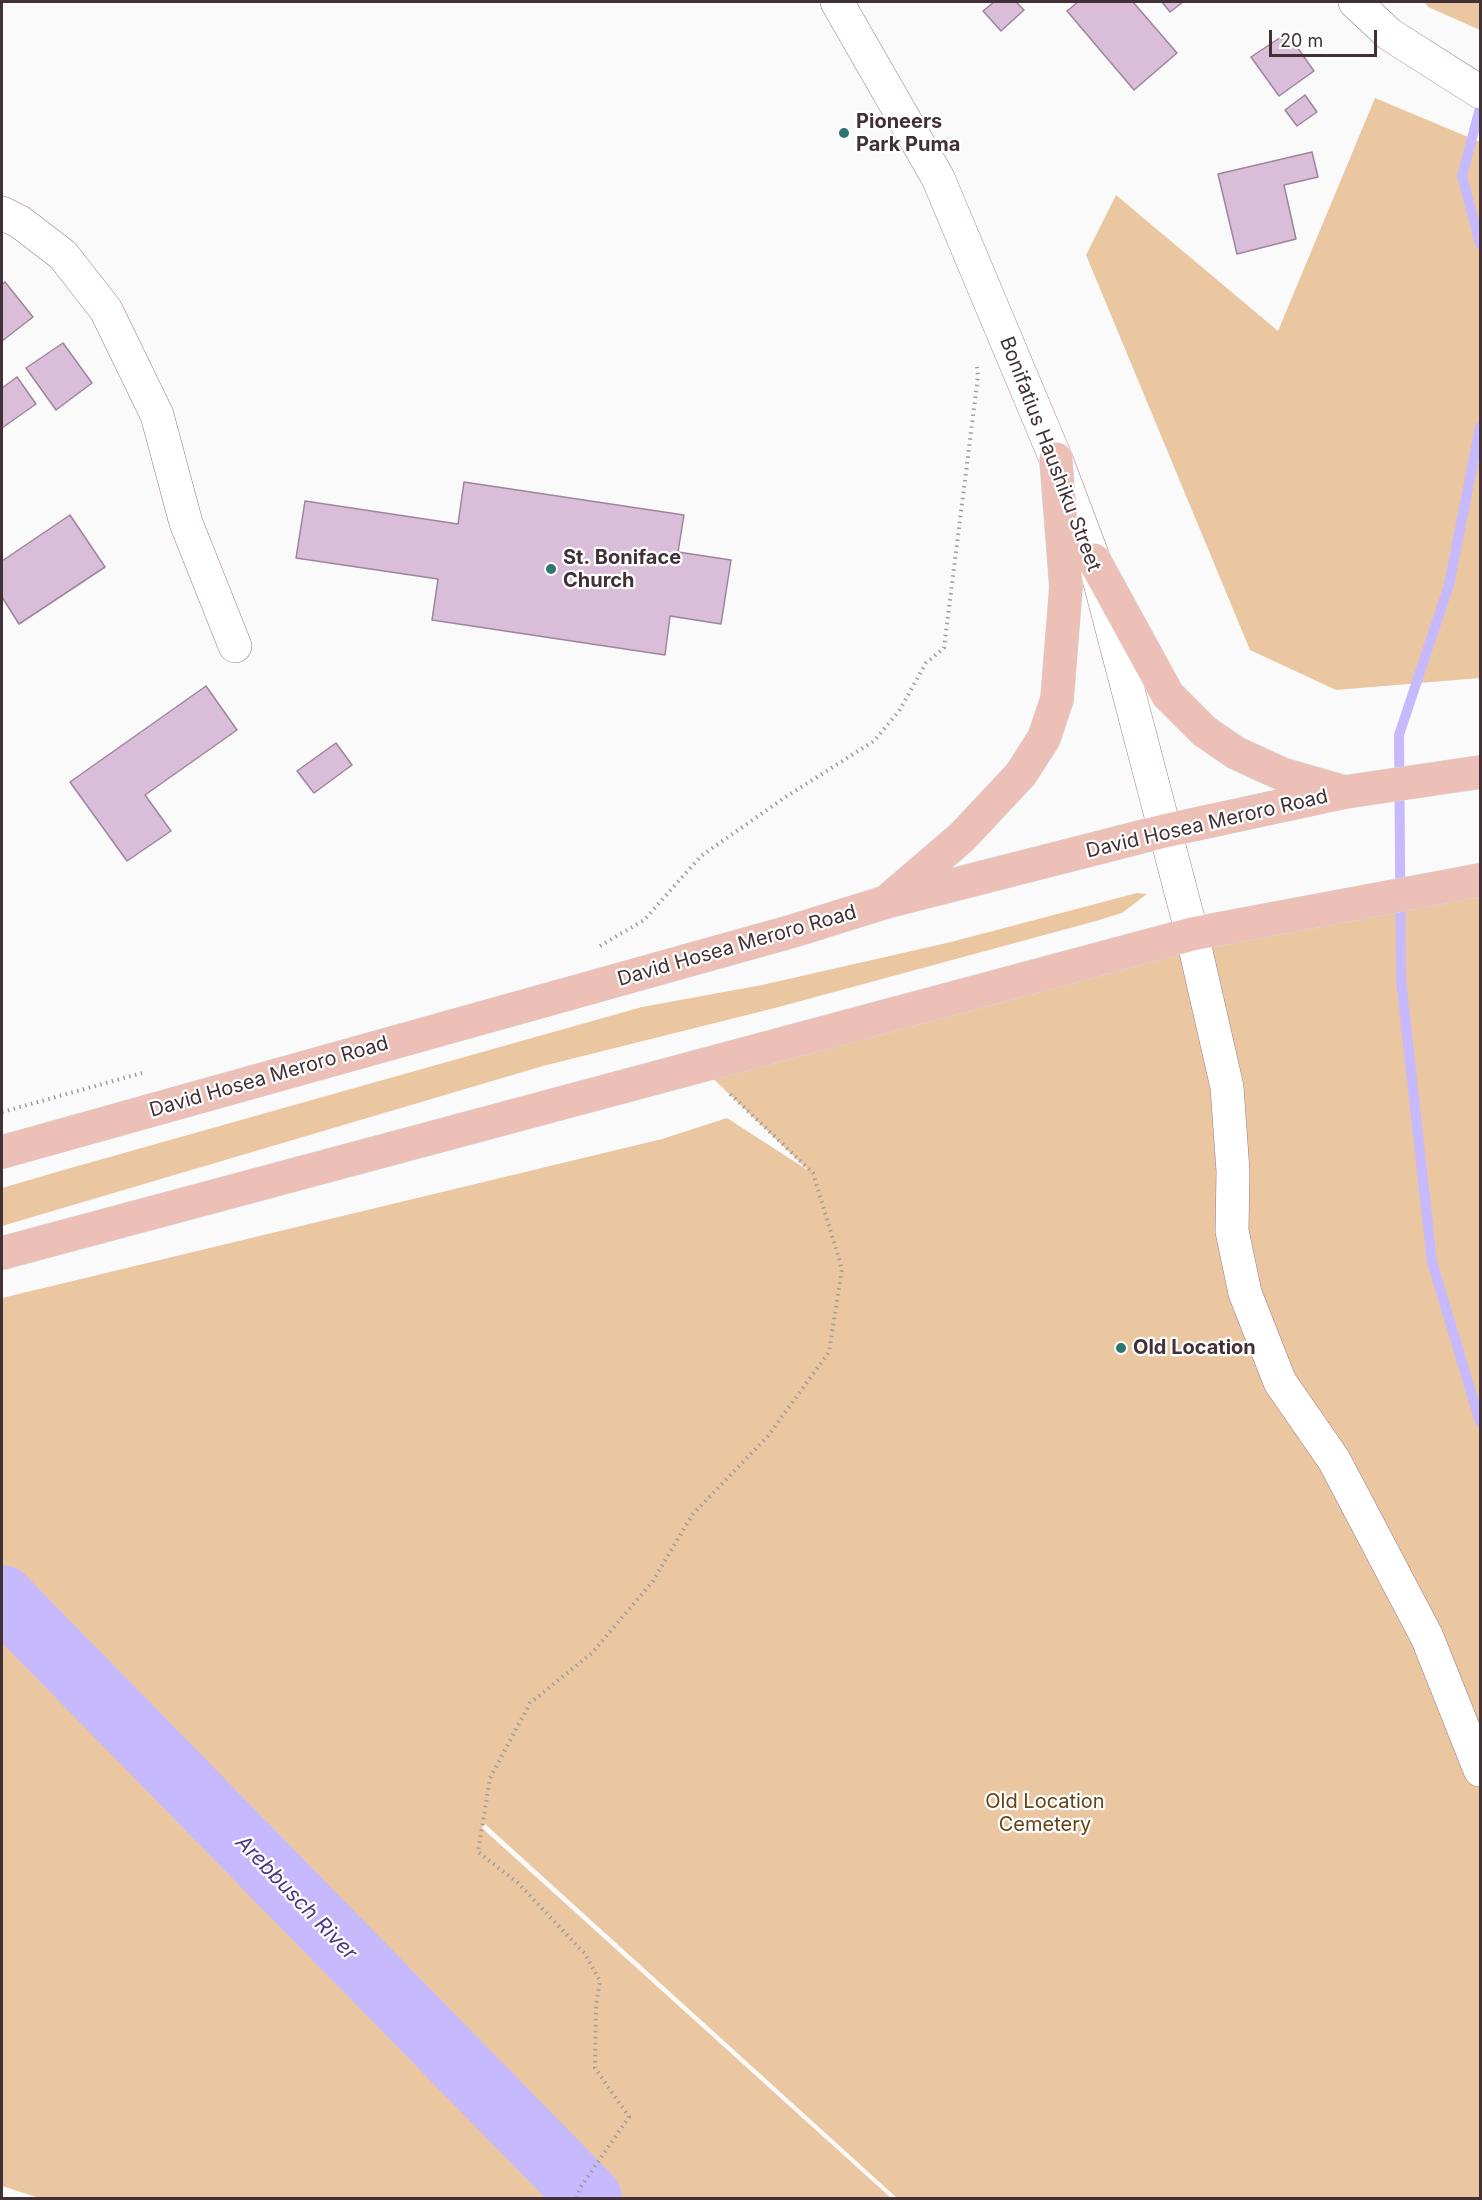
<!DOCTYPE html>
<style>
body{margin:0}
#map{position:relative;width:1482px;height:2200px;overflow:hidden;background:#fafafa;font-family:Inter,sans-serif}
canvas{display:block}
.frame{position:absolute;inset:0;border:3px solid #413136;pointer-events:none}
.scale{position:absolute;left:1269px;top:30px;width:108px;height:27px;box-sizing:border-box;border:3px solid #413136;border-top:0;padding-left:8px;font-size:18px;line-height:21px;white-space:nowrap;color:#413136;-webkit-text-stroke:4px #fff;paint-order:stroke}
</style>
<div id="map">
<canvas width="1482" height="2200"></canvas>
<div class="frame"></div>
<div class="scale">20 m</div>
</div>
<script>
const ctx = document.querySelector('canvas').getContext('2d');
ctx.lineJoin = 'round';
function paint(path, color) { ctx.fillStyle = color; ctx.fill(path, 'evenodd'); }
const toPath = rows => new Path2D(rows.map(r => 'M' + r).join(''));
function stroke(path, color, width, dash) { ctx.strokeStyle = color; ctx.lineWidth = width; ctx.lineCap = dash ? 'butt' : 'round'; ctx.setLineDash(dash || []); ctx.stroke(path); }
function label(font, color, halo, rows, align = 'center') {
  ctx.font = font + ' Inter,sans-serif'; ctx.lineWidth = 4.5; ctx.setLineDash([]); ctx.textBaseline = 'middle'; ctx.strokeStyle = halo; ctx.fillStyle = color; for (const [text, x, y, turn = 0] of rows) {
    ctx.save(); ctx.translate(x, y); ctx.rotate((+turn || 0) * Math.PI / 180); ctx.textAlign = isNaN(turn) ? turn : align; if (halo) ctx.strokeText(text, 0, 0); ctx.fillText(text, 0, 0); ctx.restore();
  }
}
paint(toPath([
 [1424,2,1480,2,1480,30,1428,7],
 [1375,98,1480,142,1480,678,1336,690,1250,650,1086,255,1116,195,1278,331],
 [1480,880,1480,2198,897,2198,485,1824,482,1828,891,2198,39,2198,2,2186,2,1298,662,1139,727,1118,809,1171,700,1066],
 [1137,893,1147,894,1122,913,1096,921,775,1008,543,1066,2,1226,2,1188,67,1169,642,1007,762,985,951,942]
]), '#ebc7a1');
stroke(toPath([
 [1480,108,1462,176,1480,244],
 [1480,427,1449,585,1399,735,1401,980,1432,1262,1480,1422]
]), '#c6b9fe', 10);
stroke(toPath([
 [2,1597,590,2198]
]), '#c6b9fe', 64);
const building = toPath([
 [994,2,1016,2,1024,10,1001,31,983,11,994,2],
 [1078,2,1133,2,1177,53,1134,90,1067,11,1078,2],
 [1162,2,1183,2,1170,12,1162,2],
 [1287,33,1314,71,1279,96,1251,57,1287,33],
 [1305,95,1317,112,1297,126,1285,110,1305,95],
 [1312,152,1318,177,1284,185,1296,239,1237,254,1218,174,1312,152],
 [5,282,33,317,2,341,2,285,5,282],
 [63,343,92,383,56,410,26,368,63,343],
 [17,377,36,404,2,428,2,388,17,377],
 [464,482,684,515,678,552,731,560,721,624,670,616,665,655,432,620,438,579,296,558,305,501,458,524,464,482],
 [70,515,105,567,19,624,2,597,2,561,70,515],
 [206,686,237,730,145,795,171,831,127,861,70,782,206,686],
 [336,743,352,765,314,793,297,771,336,743]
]);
paint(building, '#dabed9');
stroke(building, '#9e849d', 1.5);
const minor = toPath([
 [837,2,938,178,1056,459,1094,560,1192,934,1227,1087,1233,1171,1232,1231,1245,1293,1280,1382,1334,1460,1427,1637,1480,1770],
 [1355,2,1389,34,1480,92],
 [2,213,20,222,63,255,106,310,157,415,186,523,235,646]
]);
const major = toPath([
 [1094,560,1168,695,1204,731,1236,753,1282,774,1341,791],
 [892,897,962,837,1021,774,1044,738,1057,699,1066,587,1056,459],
 [2,1152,793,931,886,902,1164,831,1345,792,1480,772],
 [2,1253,1192,934,1480,880]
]);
stroke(minor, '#9d7882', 34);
stroke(major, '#d9d6d7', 34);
stroke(toPath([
 [600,946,644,920,701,856,784,798,874,741,899,711,926,663,944,648,978,376,977,367],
 [2,1112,142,1073],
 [577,2198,580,2188,629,2117,595,2068,596,2005,600,1981,585,1954,518,1883,478,1852,490,1778,530,1703,592,1653,653,1581,692,1515,768,1436,829,1352,842,1269,813,1173,729,1093]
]), '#a39c9e', 4, [1.5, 4.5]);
stroke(minor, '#fff', 33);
stroke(major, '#ecc0b6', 33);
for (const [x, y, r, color] of [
 [844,133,6,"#2d7674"],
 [551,569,6,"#2d7674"],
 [1121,1348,6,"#2d7674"]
]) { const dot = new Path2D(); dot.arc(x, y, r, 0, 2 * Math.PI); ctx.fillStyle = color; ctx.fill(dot); stroke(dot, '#fff', 2); }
label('bold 20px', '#413136', '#fff', [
 ["Pioneers",856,122],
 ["Park Puma",856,145],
 ["St. Boniface",563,558],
 ["Church",563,581],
 ["Old Location",1133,1348]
], 'left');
label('20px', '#413136', '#fff', [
 ["Bonifatius Haushiku Street",1050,454,69],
 ["David Hosea Meroro Road",1207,824,-13],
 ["David Hosea Meroro Road",737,946,-16],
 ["David Hosea Meroro Road",269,1077,-16]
]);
label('20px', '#654215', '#fff', [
 ["Old Location",1045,1802],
 ["Cemetery",1045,1825]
]);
label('italic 21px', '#4e3787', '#fff', [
 ["Arebbusch River",296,1898,46]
]);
</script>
